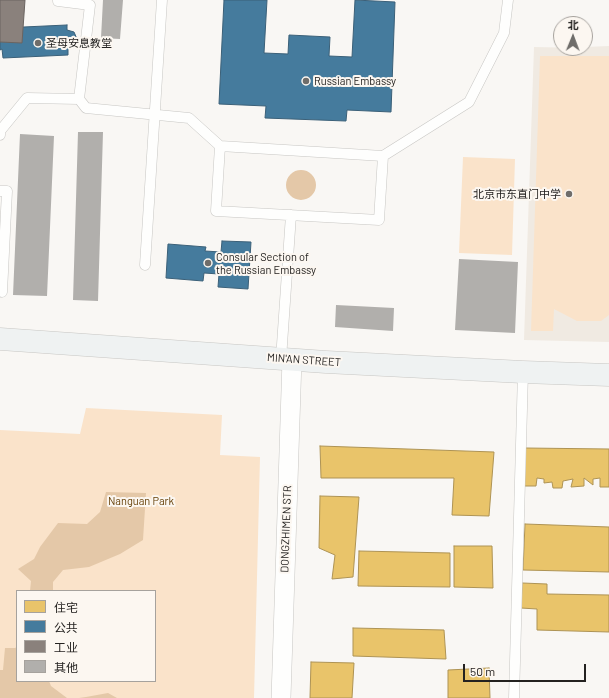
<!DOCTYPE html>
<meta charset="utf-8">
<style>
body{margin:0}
#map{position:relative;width:609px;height:698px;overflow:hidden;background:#f9f7f4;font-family:Barlow,"Noto Sans SC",sans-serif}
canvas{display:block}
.legend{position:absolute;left:16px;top:590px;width:140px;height:92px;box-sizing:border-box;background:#fcf7f1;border:1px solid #a6a29d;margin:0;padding:5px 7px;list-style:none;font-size:12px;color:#242220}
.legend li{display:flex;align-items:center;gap:8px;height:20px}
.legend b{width:20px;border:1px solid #a6a29d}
.north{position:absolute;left:553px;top:16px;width:40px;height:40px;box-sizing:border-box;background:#fcf7f1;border:1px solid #a6a29d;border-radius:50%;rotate:1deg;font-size:11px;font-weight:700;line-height:16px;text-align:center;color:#242220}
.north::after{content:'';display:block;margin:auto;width:14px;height:18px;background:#6f6d6a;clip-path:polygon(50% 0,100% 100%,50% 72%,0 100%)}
.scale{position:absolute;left:463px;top:664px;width:123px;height:18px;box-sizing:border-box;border:2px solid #242220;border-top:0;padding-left:5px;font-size:12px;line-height:14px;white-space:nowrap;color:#242220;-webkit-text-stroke:3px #fcf7f1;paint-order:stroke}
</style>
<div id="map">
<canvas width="609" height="698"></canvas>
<ul class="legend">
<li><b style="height:11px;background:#e9c46a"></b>住宅</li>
<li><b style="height:11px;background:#457b9d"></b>公共</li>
<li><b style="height:11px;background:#8a817c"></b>工业</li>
<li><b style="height:11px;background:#b1afac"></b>其他</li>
</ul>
<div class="north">北</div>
<div class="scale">50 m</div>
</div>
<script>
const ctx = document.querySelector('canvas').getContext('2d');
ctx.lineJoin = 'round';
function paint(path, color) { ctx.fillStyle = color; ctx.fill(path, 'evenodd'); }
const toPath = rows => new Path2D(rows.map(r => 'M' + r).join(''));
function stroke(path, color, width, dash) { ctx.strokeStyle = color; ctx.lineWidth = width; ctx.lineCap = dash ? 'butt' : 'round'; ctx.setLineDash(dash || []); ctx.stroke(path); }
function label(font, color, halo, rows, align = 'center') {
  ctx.font = font + ' Barlow,"Noto Sans SC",sans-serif'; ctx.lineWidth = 4; ctx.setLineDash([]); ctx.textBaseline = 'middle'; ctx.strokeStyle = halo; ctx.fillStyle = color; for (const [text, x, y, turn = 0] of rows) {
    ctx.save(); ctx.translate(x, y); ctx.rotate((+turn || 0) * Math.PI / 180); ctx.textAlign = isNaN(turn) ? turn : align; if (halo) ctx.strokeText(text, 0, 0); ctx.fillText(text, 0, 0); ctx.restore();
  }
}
paint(toPath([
 [609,46,609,342,524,340,534,47,585,48,585,47]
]), '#f0eae2');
paint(toPath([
 [540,56,609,56,609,315,601,321,577,321,554,309,553,331,531,331],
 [463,157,515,159,512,255,459,253],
 [86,408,222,415,220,455,260,457,254,698,0,698,0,430,80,434],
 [17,591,155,591,155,681,17,681]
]), '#fae3ca');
paint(toPath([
 '286 185a15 15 0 1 1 30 0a15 15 0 1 1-30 0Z',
 [106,492,146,493,143,540,120,554,89,567,63,570,53,582,53,591,30,591,31,581,18,569,34,559,40,547,58,523,87,524,100,512],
 [17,647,17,681,49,681,51,686,67,698,0,698,0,670,3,670,5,648,15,648],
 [108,693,117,698,79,698,86,697]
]), '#e4c8a8');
const homes = toPath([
 [320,446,494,452,489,516,452,515,454,478,321,478,320,446],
 [524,448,609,449,609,487,600,487,600,478,593,479,593,485,584,478,584,486,571,487,573,479,563,481,562,488,553,488,552,482,544,483,544,479,537,478,536,486,524,486,524,448],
 [320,496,359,497,353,577,332,579,335,555,319,548,320,496],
 [525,524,609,527,609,572,523,570,525,524],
 [454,546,492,546,493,588,454,587,454,546],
 [359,551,450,553,450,587,358,586,359,551],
 [522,583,547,584,547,594,609,595,609,632,537,630,537,609,521,608,522,583],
 [353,628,444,630,446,659,353,656,353,628],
 [311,662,354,663,352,698,310,698,311,662],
 [489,668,490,698,448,698,448,670,489,668]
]);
paint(homes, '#e9c46a');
stroke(homes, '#ae9354', 1);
const public = toPath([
 [224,0,267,0,264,53,288,54,289,35,330,37,329,56,352,57,355,0,395,2,391,112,347,110,346,121,265,118,266,106,219,104,224,0],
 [67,25,67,30,74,32,77,39,75,47,68,49,68,55,3,58,2,49,0,50,0,32,2,32,2,28,67,25],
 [222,241,251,242,248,289,218,287,219,274,204,273,203,281,166,278,168,244,206,247,205,251,221,252,222,241]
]);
paint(public, '#457b9d');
stroke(public, '#3b6078', 1);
const industry = toPath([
 [0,0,25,0,22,43,0,42,0,0]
]);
paint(industry, '#8a817c');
stroke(industry, '#6b6460', 1);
paint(toPath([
 [103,0,123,0,120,39,101,38],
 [78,132,103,132,98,301,73,300],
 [20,134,54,136,47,296,13,295],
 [459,259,518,262,515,333,455,330],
 [336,305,394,308,393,331,335,327]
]), '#b1afac');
const lane = toPath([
 [58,0,58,1,90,5,79,99,86,108,189,118,220,146,383,156,469,102,504,33,508,0],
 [0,135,0,131,27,98,79,99],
 [220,146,216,211,379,220,383,156],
 [0,191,7,191,2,292],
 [145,265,162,0],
 [281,359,291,215],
 [514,698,523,372]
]);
const street = toPath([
 [281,698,292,359]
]);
const secondary = toPath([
 [0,339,326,362,523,372,609,375]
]);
stroke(lane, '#c7c6c3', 11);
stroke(street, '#c7c6c3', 20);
stroke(secondary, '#c7c6c3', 23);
stroke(lane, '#fefefd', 10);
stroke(street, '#fefefd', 19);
stroke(secondary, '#eff2f2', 22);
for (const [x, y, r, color] of [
 [38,43,4,"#6f6d6a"],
 [306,81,4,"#6f6d6a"],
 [569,194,4,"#6f6d6a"],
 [208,263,4,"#6f6d6a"]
]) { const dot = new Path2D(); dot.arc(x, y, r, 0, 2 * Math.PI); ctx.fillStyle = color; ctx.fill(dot); stroke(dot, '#fcf7f1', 1.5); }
label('11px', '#242220', '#fcf7f1', [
 ["圣母安息教堂",46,43],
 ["Russian Embassy",314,81],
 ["北京市东直门中学",561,194,"right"],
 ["Consular Section of",216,257],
 ["the Russian Embassy",216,270]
], 'left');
label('11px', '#242220', '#fcf7f1', [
 ["MIN'AN STREET",304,360,4],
 ["DONGZHIMEN STR",286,529,-88]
]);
label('11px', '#623c02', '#fcf7f1', [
 ["Nanguan Park",141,501]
]);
</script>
